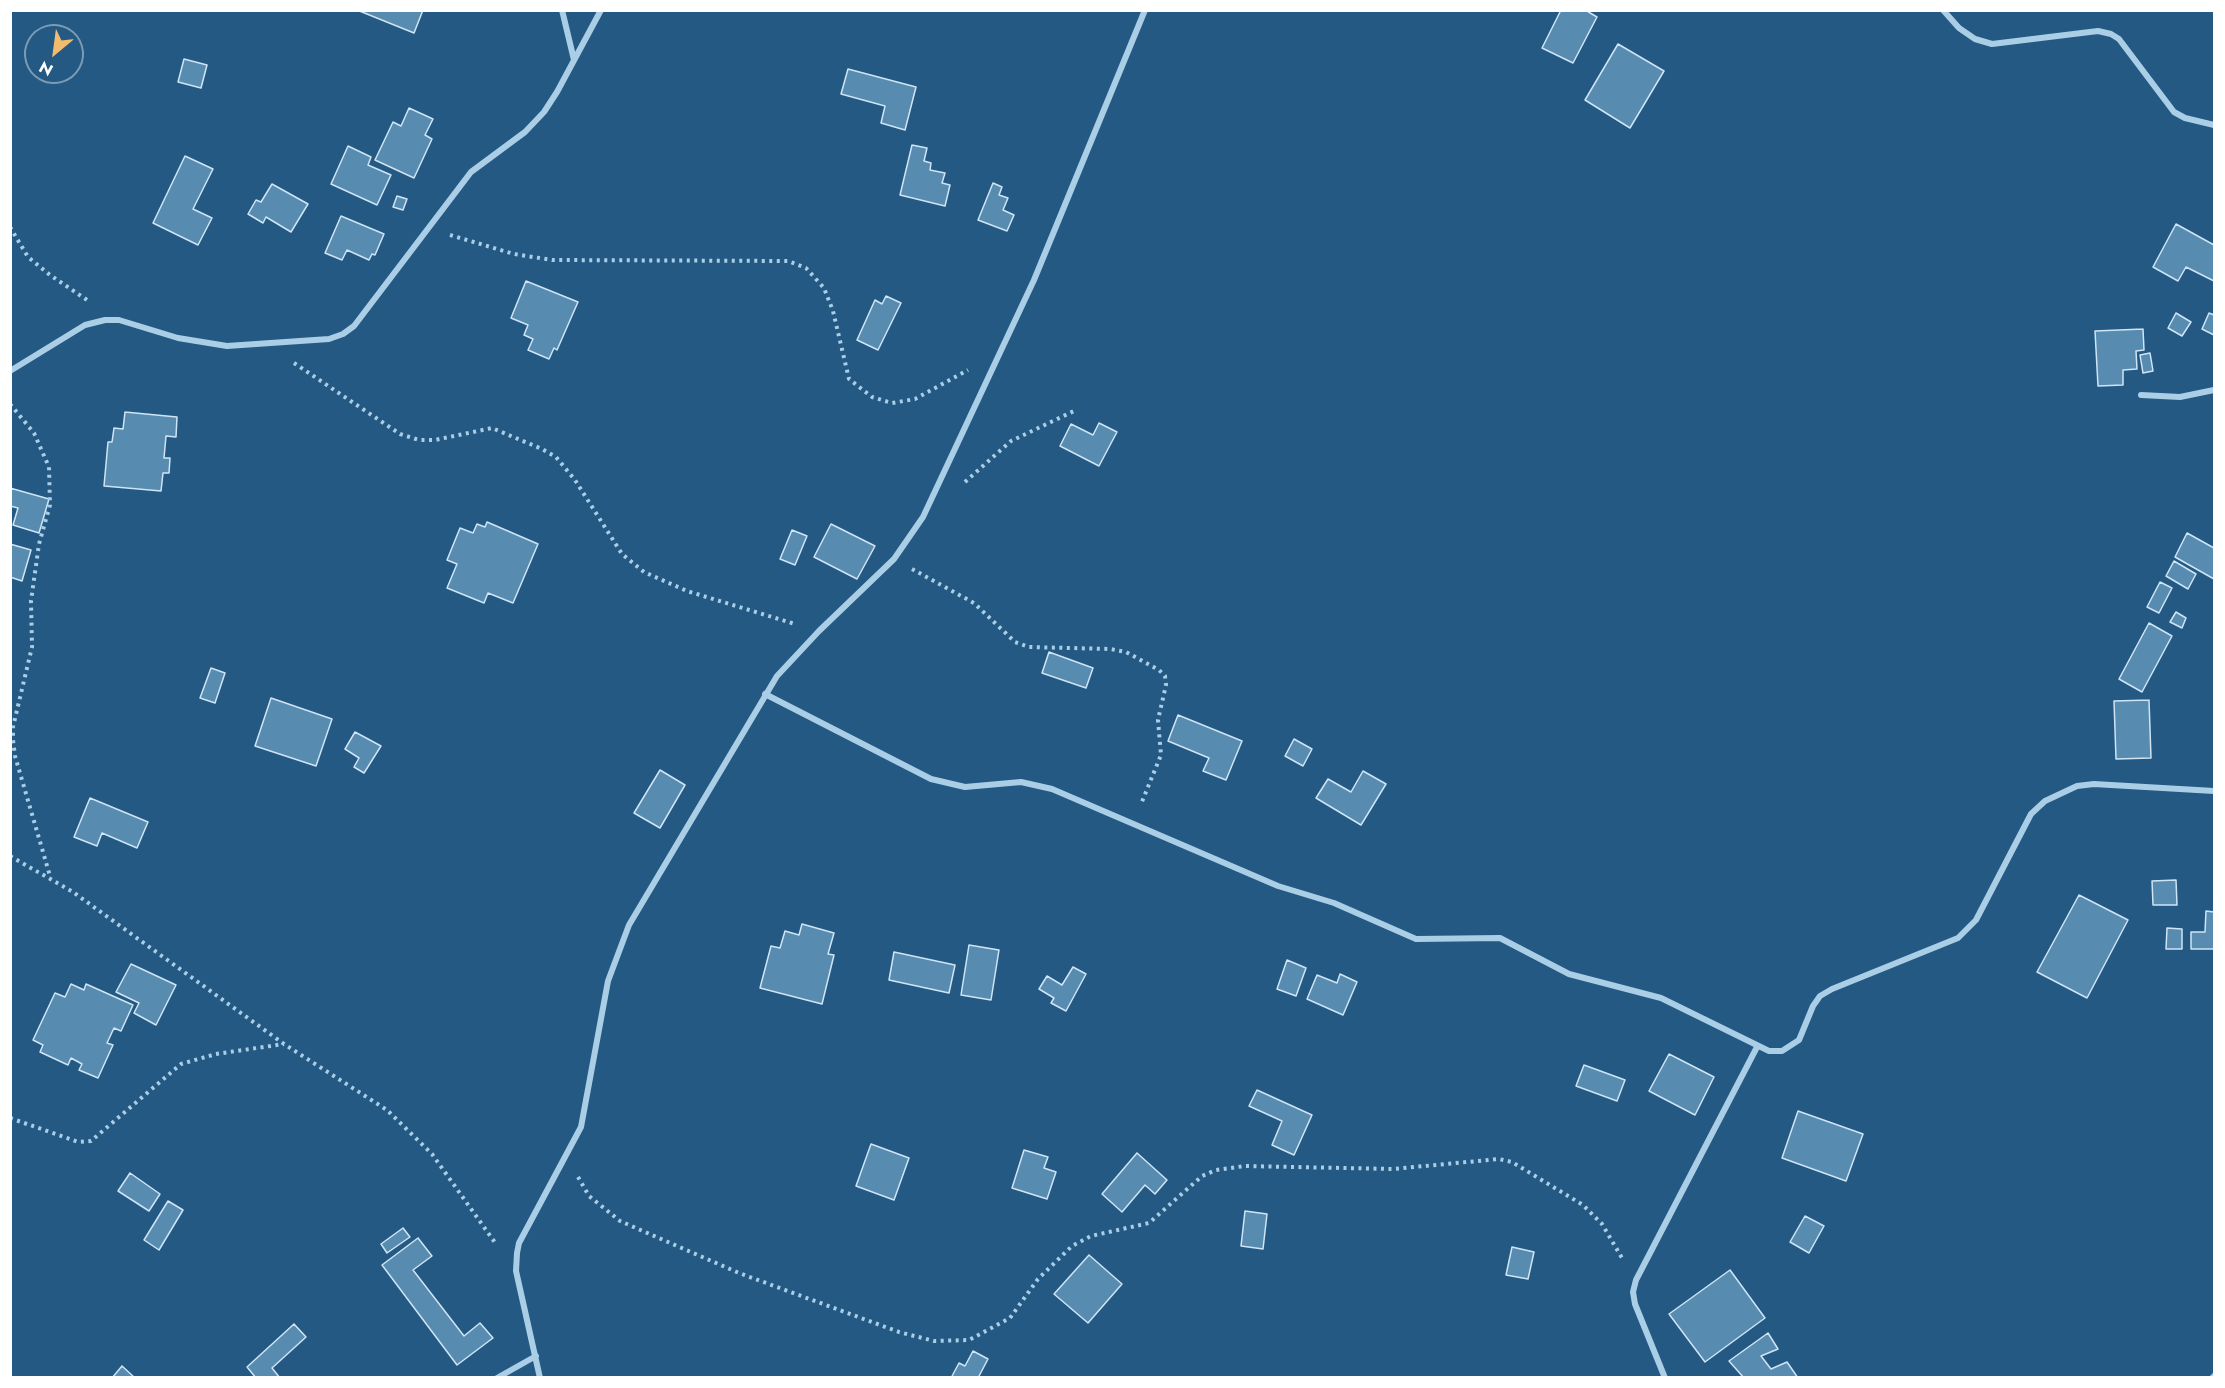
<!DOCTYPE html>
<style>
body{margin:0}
#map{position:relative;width:2225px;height:1388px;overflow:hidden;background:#235982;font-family:Jost,sans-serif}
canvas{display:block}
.frame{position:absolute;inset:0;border:12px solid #fff;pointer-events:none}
.north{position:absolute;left:24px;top:24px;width:60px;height:60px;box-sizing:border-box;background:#235982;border:2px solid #7b9bb4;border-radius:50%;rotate:209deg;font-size:16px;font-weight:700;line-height:24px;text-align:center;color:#fff}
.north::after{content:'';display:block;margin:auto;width:21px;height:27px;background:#f2bb6e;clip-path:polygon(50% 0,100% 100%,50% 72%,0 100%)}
</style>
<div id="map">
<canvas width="2225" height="1388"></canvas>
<div class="frame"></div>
<div class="north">N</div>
</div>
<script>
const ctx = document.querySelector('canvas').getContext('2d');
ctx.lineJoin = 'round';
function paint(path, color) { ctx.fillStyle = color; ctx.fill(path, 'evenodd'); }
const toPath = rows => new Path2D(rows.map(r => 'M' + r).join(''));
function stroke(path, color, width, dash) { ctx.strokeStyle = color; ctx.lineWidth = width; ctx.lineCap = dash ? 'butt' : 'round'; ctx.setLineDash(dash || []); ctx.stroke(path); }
const building = toPath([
 [357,10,423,10,414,33,357,10],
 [1561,10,1585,10,1597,17,1573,63,1542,48,1561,10],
 [1618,44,1664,71,1630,128,1585,100,1618,44],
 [184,59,207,65,201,88,178,82,184,59],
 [848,69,916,87,905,130,881,123,885,106,841,94,848,69],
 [409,108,433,119,425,135,432,139,414,178,375,160,393,122,401,126,409,108],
 [912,145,927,148,924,161,931,163,930,170,945,173,942,183,950,185,945,206,900,195,912,145],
 [348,146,371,157,368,165,391,175,377,205,331,184,348,146],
 [185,156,213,169,193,209,212,218,198,245,153,223,185,156],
 [993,183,1002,187,999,195,1008,198,1003,210,1014,215,1007,231,978,220,993,183],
 [272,184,308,204,291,232,266,217,263,223,248,214,256,200,261,202,272,184],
 [397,196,407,199,403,210,393,207,397,196],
 [341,216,384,234,375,255,372,254,369,260,347,250,342,260,325,253,341,216],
 [2176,224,2214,245,2214,281,2186,267,2178,281,2153,267,2176,224],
 [526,281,578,302,557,350,554,348,549,359,528,350,533,339,524,335,528,325,511,318,526,281],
 [886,296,901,303,878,350,857,340,875,300,882,304,886,296],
 [2176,313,2191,322,2182,336,2168,328,2176,313],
 [2209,313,2214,315,2214,335,2202,329,2209,313],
 [2143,329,2144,350,2136,351,2137,369,2123,370,2123,385,2098,386,2095,331,2143,329],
 [2150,353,2153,371,2143,373,2140,355,2150,353],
 [125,412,177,417,176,437,166,436,164,458,170,458,169,473,163,473,161,491,104,486,108,442,112,442,114,428,123,429,125,412],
 [1099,423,1117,432,1099,466,1060,446,1071,424,1093,435,1099,423],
 [10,488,49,499,39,533,13,525,18,508,10,506,10,488],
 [487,522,538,544,513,603,488,593,484,603,447,588,457,564,447,560,460,528,473,533,477,524,485,527,487,522],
 [831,524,875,546,857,579,814,557,831,524],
 [792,530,807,536,795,565,780,559,792,530],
 [2187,533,2214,548,2214,579,2175,557,2187,533],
 [10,544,31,550,22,581,10,577,10,544],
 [2174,561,2196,574,2188,589,2166,576,2174,561],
 [2160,582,2172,588,2159,613,2147,607,2160,582],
 [2176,612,2186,618,2182,628,2170,622,2176,612],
 [2149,623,2172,636,2142,692,2119,679,2149,623],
 [1049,652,1093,668,1086,688,1042,673,1049,652],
 [211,668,225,673,215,703,200,698,211,668],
 [271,698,332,719,316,766,255,746,271,698],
 [2149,700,2151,758,2116,759,2114,701,2149,700],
 [1178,715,1242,741,1226,780,1203,771,1209,758,1168,741,1178,715],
 [355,732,381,746,364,773,354,767,359,758,345,749,355,732],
 [1294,739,1312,749,1303,766,1285,756,1294,739],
 [660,770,685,785,660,828,634,813,660,770],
 [1363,771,1386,784,1361,825,1316,798,1328,779,1351,792,1363,771],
 [90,798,148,822,137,848,102,833,97,846,74,837,90,798],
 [2176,880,2177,905,2153,905,2152,881,2176,880],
 [2079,895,2128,920,2087,998,2037,972,2079,895],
 [2206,911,2214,912,2214,949,2191,949,2191,932,2205,932,2206,911],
 [802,924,834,933,828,954,834,955,822,1004,760,988,771,946,780,948,785,931,799,935,802,924],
 [2167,928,2182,929,2182,949,2166,949,2167,928],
 [969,945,999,950,991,1000,961,995,969,945],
 [894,952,955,965,949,993,889,980,894,952],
 [1287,960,1306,968,1296,996,1277,989,1287,960],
 [131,964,176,985,156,1025,134,1013,139,1003,116,992,131,964],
 [1073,967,1086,974,1066,1011,1051,1003,1054,998,1039,989,1047,976,1062,985,1073,967],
 [1340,974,1357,982,1343,1015,1307,999,1317,975,1337,983,1340,974],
 [71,984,84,990,86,984,133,1005,121,1031,114,1028,107,1043,113,1045,98,1078,79,1070,82,1064,71,1058,68,1065,40,1052,43,1045,33,1040,55,993,65,997,71,984],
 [1669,1054,1714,1077,1695,1115,1649,1091,1669,1054],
 [1584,1065,1625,1080,1617,1101,1576,1086,1584,1065],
 [1257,1090,1312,1115,1294,1155,1272,1145,1282,1121,1249,1106,1257,1090],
 [1798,1111,1863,1134,1846,1181,1782,1158,1798,1111],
 [871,1144,909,1158,894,1200,856,1186,871,1144],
 [1024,1150,1048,1157,1044,1168,1056,1172,1047,1199,1012,1188,1024,1150],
 [1137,1153,1167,1180,1155,1194,1145,1185,1122,1212,1102,1194,1137,1153],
 [130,1173,160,1194,149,1211,118,1191,130,1173],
 [168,1201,183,1210,159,1250,144,1240,168,1201],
 [1245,1211,1267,1214,1263,1249,1241,1246,1245,1211],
 [1805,1216,1824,1226,1809,1253,1790,1242,1805,1216],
 [403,1228,410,1237,387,1253,381,1244,403,1228],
 [418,1238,432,1256,413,1270,464,1336,480,1323,493,1338,457,1365,382,1265,418,1238],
 [1512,1247,1534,1252,1528,1279,1506,1275,1512,1247],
 [1089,1255,1122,1284,1088,1323,1054,1294,1089,1255],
 [1730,1270,1765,1318,1705,1362,1669,1314,1730,1270],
 [294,1324,306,1337,272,1368,280,1378,256,1378,247,1367,294,1324],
 [1768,1333,1778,1349,1761,1356,1771,1369,1787,1362,1798,1378,1744,1378,1729,1361,1768,1333],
 [973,1351,988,1359,978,1378,951,1378,959,1363,965,1366,973,1351],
 [122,1366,135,1378,112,1378,122,1366]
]);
paint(building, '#588bb0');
stroke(building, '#cfe5f6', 1.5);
stroke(toPath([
 [10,227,28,257,50,275,90,302],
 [450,235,514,254,552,260,788,261,806,268,824,288,833,311,849,379,872,397,892,403,915,399,968,370],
 [294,363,400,434,419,440,435,440,492,428,542,449,556,457,575,480,622,554,644,572,687,591,795,624],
 [10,404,34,433,49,467,50,505,39,544,31,601,32,647,13,727,13,740,15,756,50,876],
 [965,482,1011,441,1074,411],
 [912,569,974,603,1015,642,1029,647,1110,649,1126,652,1159,670,1165,676,1166,685,1158,720,1161,755,1141,804],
 [10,856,73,892,284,1044,387,1110,432,1154,496,1244],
 [10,1118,78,1142,91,1141,181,1064,216,1054,284,1044],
 [578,1177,589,1196,620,1221,739,1273,899,1332,934,1341,969,1340,1010,1318,1038,1279,1072,1246,1091,1236,1149,1223,1202,1176,1216,1170,1245,1166,1393,1169,1499,1159,1512,1162,1583,1205,1602,1224,1622,1258]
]), '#abcee7', 4, [3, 4.5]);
stroke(toPath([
 [562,10,574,60],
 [1943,10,1959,28,1975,39,1992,44,2098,31,2111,34,2119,39,2174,112,2185,118,2214,125],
 [10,371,85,325,105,320,119,320,178,338,227,346,329,339,343,334,354,326,471,172,525,132,544,112,557,92,601,10],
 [2141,395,2180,397,2214,390],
 [765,694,931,779,965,787,1021,782,1052,789,1278,886,1334,903,1416,939,1500,938,1569,974,1661,998,1769,1051,1782,1051,1799,1040,1813,1006,1820,996,1832,989,1958,938,1976,920,2031,814,2045,801,2077,786,2094,784,2214,791],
 [497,1378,536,1356],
 [540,1378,516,1271,517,1253,519,1243,581,1127,608,981,629,925,777,676,819,631,894,559,923,517,1034,280,1145,10],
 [1665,1378,1635,1304,1633,1292,1636,1280,1757,1047],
 [2212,1378,2214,1376]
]), '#abcee7', 6);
</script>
